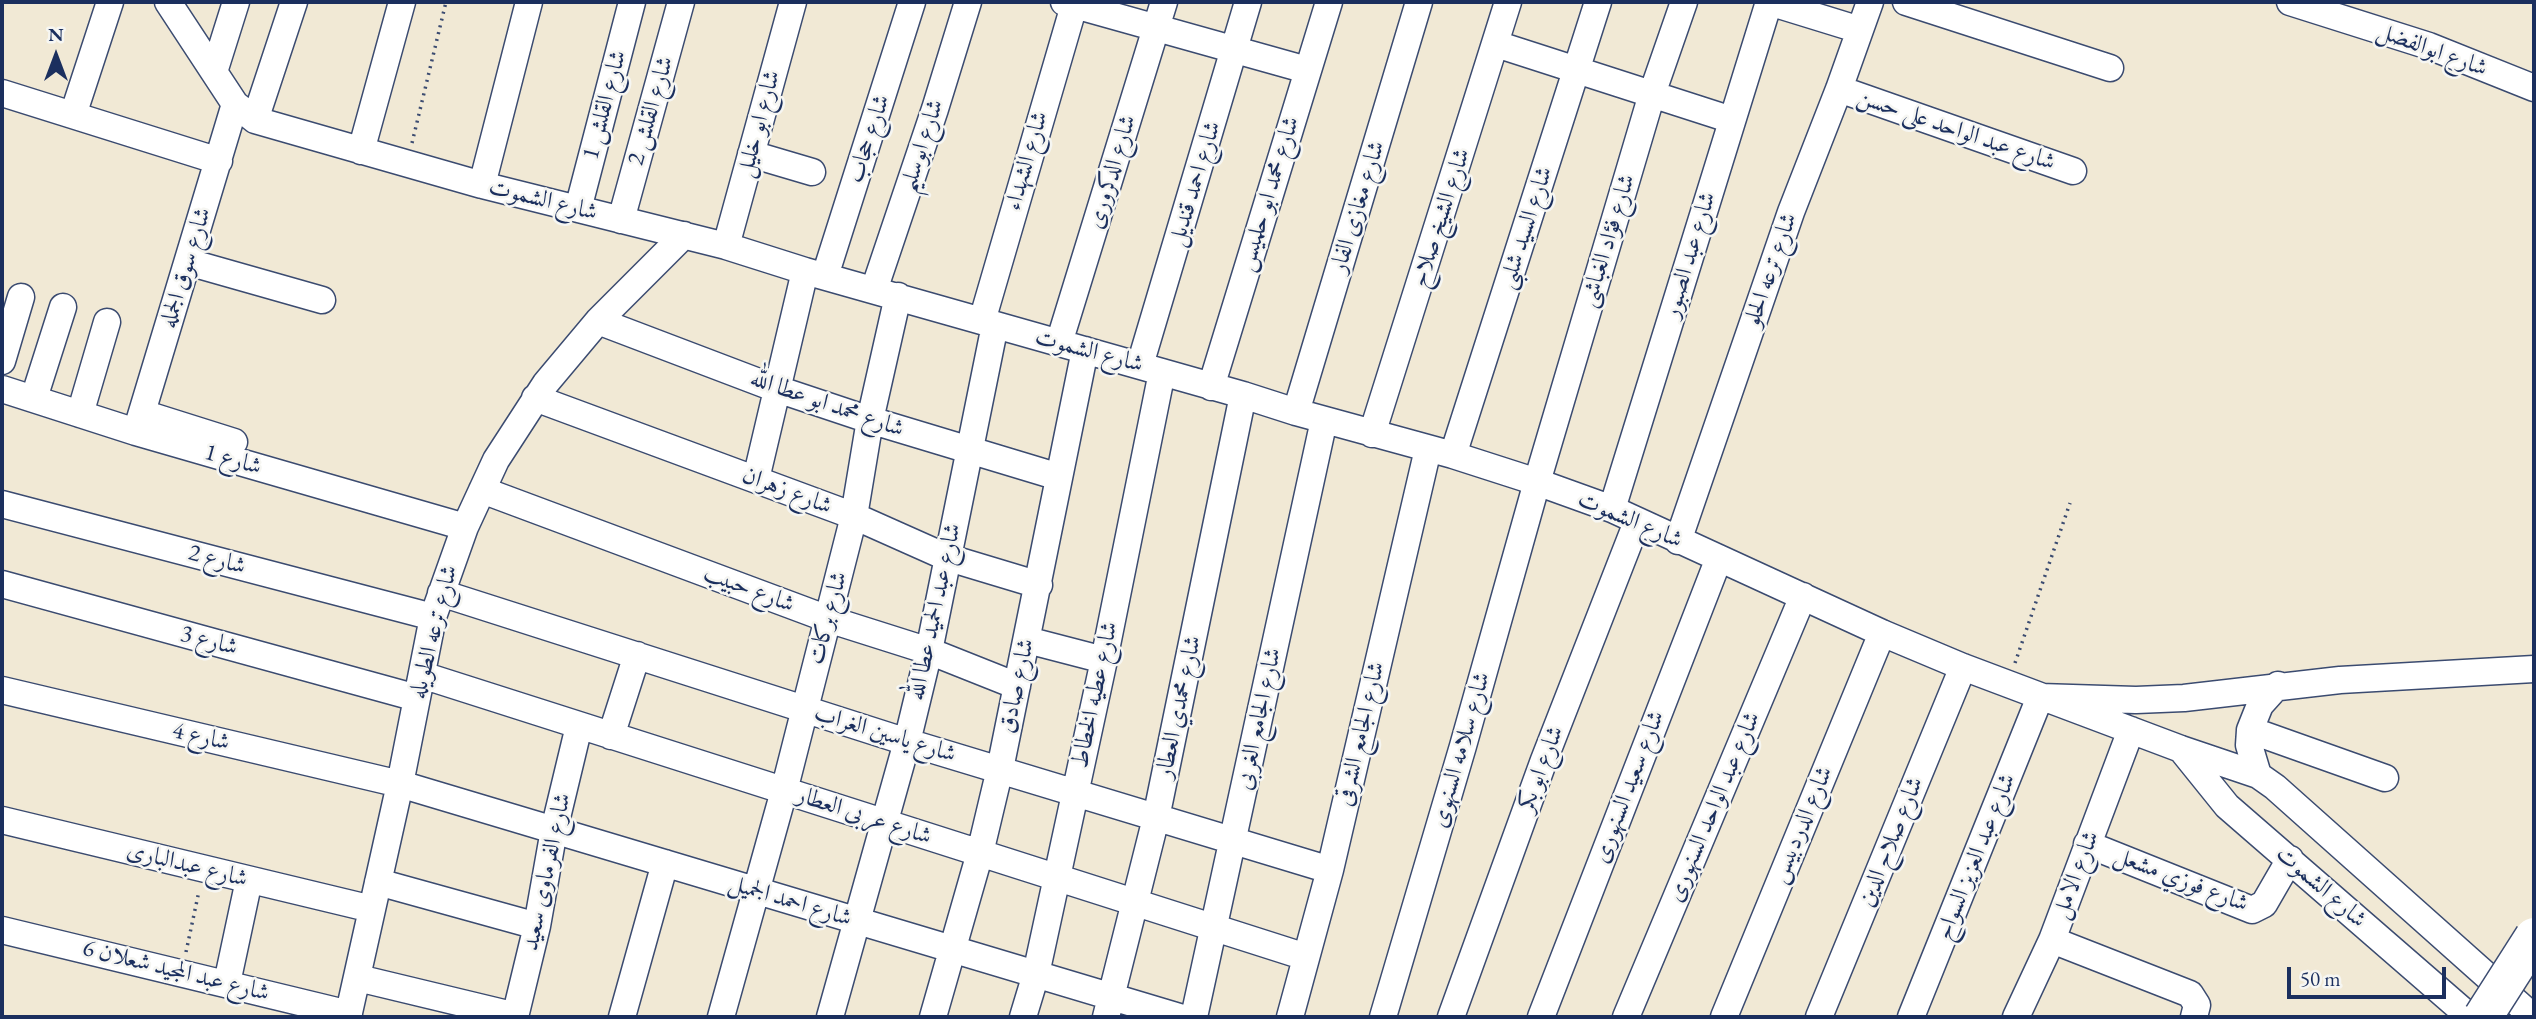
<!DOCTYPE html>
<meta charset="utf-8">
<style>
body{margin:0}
#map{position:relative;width:2536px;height:1019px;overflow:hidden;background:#f1e9d5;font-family:"EB Garamond",serif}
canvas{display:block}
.frame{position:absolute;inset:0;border:4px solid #1b2f5e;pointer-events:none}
.north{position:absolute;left:21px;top:21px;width:70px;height:70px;-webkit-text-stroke:5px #f6f6f2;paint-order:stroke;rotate:0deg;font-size:19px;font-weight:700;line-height:28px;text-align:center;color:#1b2f5e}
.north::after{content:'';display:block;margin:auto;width:24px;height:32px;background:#1b2f5e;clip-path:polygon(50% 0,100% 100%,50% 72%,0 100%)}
.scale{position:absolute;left:2287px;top:967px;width:159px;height:32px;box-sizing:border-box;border:4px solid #1b2f5e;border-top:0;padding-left:9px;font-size:21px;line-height:24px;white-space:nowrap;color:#1b2f5e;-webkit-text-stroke:5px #f6f6f2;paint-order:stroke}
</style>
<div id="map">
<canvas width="2536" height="1019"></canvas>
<div class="frame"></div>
<div class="north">N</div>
<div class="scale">50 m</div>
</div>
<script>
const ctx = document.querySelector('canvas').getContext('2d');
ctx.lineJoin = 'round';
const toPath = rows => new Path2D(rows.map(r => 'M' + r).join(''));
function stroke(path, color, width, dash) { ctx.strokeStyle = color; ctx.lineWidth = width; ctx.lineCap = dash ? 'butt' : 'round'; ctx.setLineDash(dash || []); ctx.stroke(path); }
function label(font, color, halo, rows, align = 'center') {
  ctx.font = font + ' "EB Garamond",Amiri,serif'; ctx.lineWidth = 5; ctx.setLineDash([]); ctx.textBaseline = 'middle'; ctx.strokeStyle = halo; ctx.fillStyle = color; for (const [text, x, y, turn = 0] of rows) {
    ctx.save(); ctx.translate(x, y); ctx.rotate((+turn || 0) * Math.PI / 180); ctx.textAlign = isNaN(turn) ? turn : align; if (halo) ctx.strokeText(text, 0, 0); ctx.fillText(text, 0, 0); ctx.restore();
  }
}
const minor = toPath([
 [168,2,235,104,255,120,482,185,726,246,805,271,1243,395,1296,412,1453,455,1537,482,1612,509,1882,633,1963,667,2181,749,2258,775,2275,787,2533,1017],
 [1064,2,1307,70],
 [1769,2,1860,30],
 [1906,2,2110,68],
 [2290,2,2429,46,2534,88],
 [1496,44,1732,120],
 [214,72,236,2],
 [1839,89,2073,171],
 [2,93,219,161],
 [73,115,110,2],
 [255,120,294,2],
 [361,151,402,2],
 [751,154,812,172],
 [482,185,529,2],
 [578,209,632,2],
 [621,220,681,2],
 [726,246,793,2],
 [188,262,322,300],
 [825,276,912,2],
 [874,290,935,109,968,2],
 [598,321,777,389,870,420,1059,477],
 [982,321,1075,2],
 [1059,343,1164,2],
 [2,361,21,297],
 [1140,365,1248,2],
 [1211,387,1329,2],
 [2,389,136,432,465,527],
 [34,398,63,307],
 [535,398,854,516,946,557,1039,585],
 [1296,412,1419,2],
 [142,413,234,442],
 [80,414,107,322],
 [136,432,235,104],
 [1372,434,1508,2],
 [1453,455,1598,2],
 [756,479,805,271],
 [482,490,828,619,929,651,1017,686],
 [2,504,433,617],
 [1612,509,1769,2],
 [1678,541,1791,212,1839,89,1870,2],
 [2,584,417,698],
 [441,593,907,742,1330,870],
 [1027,640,1104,660],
 [422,675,1306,957],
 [2,690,400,784,1179,1017],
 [2250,730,2385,778],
 [611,736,637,655],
 [2181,749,2227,806,2470,1017],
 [2258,775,2249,745,2250,730,2260,705,2278,685],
 [2,820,372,909],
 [2087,844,2252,910,2264,904,2290,859],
 [378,882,537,926],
 [2,930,349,1014],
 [2052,940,2190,994,2197,1005,2194,1017],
 [358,978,516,1016],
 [227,983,249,880],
 [348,1017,400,784,433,617,465,527,496,460,546,383,598,321,684,235],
 [515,1017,537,926,554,830,579,726],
 [622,1017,665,863],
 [721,1017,784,791,854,516,870,420,898,296],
 [830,1017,907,742,929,651,995,325],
 [933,1017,980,853,1000,769,1085,350],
 [1023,1017,1036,974,1104,660,1162,372],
 [1106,1017,1156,818,1243,395],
 [1194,1017,1324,420],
 [1290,1017,1330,870,1428,449],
 [1383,1017,1463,746,1537,482,1652,94,1684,2],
 [1451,1017,1544,760,1637,522],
 [1541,1017,1719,558],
 [1626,1017,1803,596],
 [1724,1017,1882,633],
 [1819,1017,1963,667],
 [1911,1017,2040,697,2136,700,2184,698,2340,680,2534,669],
 [2016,1017,2052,940,2131,730]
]);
stroke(minor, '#3b4b70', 29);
stroke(toPath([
 [412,143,446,2],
 [2015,663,2070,503],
 [186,952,199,891]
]), '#3b4b70', 3.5, [2, 5]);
stroke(minor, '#fff', 26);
const highwayBridge = toPath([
 [2483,1017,2534,937]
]);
stroke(highwayBridge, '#3b4b70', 41, []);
stroke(highwayBridge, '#fff', 38);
label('24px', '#1b2f5e', '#f6f6f2', [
 ["شارع ابوالفضل",2432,50,20],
 ["شارع القلش 1",605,105,-75],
 ["شارع القلش 2",651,111,-74],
 ["شارع ابو خليل",759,124,-75],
 ["شارع عبد الواحد على حسن",1956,130,19],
 ["شارع حجاب",869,139,-72],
 ["شارع ابوسليم",922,146,-72],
 ["شارع الشهداء",1027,161,-74],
 ["شارع الدكرورى",1112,172,-73],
 ["شارع احمد قنديل",1195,184,-73],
 ["شارع محمد ابو حلميس",1269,194,-73],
 ["شارع الشموت",543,200,14],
 ["شارع مغازى الفار",1358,207,-73],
 ["شارع الشيخ صلاح",1441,218,-72],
 ["شارع السيد شلبى",1526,228,-72],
 ["شارع فؤاد الغباشى",1608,241,-73],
 ["شارع عبد الصبور",1690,255,-73],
 ["شارع سوق الجمله",186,268,-73],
 ["شارع ترعه الحلو",1771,270,-71],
 ["شارع الشموت",1089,351,15],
 ["شارع محمد ابو عطا الله",827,404,19],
 ["شارع 1",233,460,16],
 ["شارع زهران",787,491,21],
 ["شارع الشموت",1630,520,23],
 ["شارع 2",217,560,15],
 ["شارع حبيب",749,589,21],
 ["شارع عبد الحميد عطا الله",935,612,-78],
 ["شارع بركات",828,618,-75],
 ["شارع ترعه الطويله",434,632,-76],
 ["شارع 3",209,641,15],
 ["شارع صادق",1017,686,-78],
 ["شارع عطيه الخطاط",1095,695,-78],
 ["شارع محمدي العطار",1179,707,-78],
 ["شارع الجامع الغربى",1259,719,-78],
 ["شارع ياسين الغراب",885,734,17],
 ["شارع الجامع الشرقى",1361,734,-77],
 ["شارع 4",201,737,13],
 ["شارع سلامه السنهوى",1461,750,-74],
 ["شارع ابو بكر",1541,769,-69],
 ["شارع سعيد السنهورى",1629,787,-69],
 ["شارع عبد الواحد السنهورى",1714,807,-67],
 ["شارع عربى العطار",864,816,18],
 ["شارع الدردبيس",1802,825,-67],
 ["شارع صلاح الدين",1891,842,-68],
 ["شارع عبد العزيز السواح",1976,857,-68],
 ["شارع عبدالبارى",187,865,14],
 ["شارع الفرماوى سعيد",547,872,-78],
 ["شارع الامل",2076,875,-69],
 ["شارع فوزي مشعل",2181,880,21],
 ["شارع الشموت",2321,887,41],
 ["شارع احمد الجميل",790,901,17],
 ["شارع عبد المجيد شعلان 6",176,971,14]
]);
</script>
